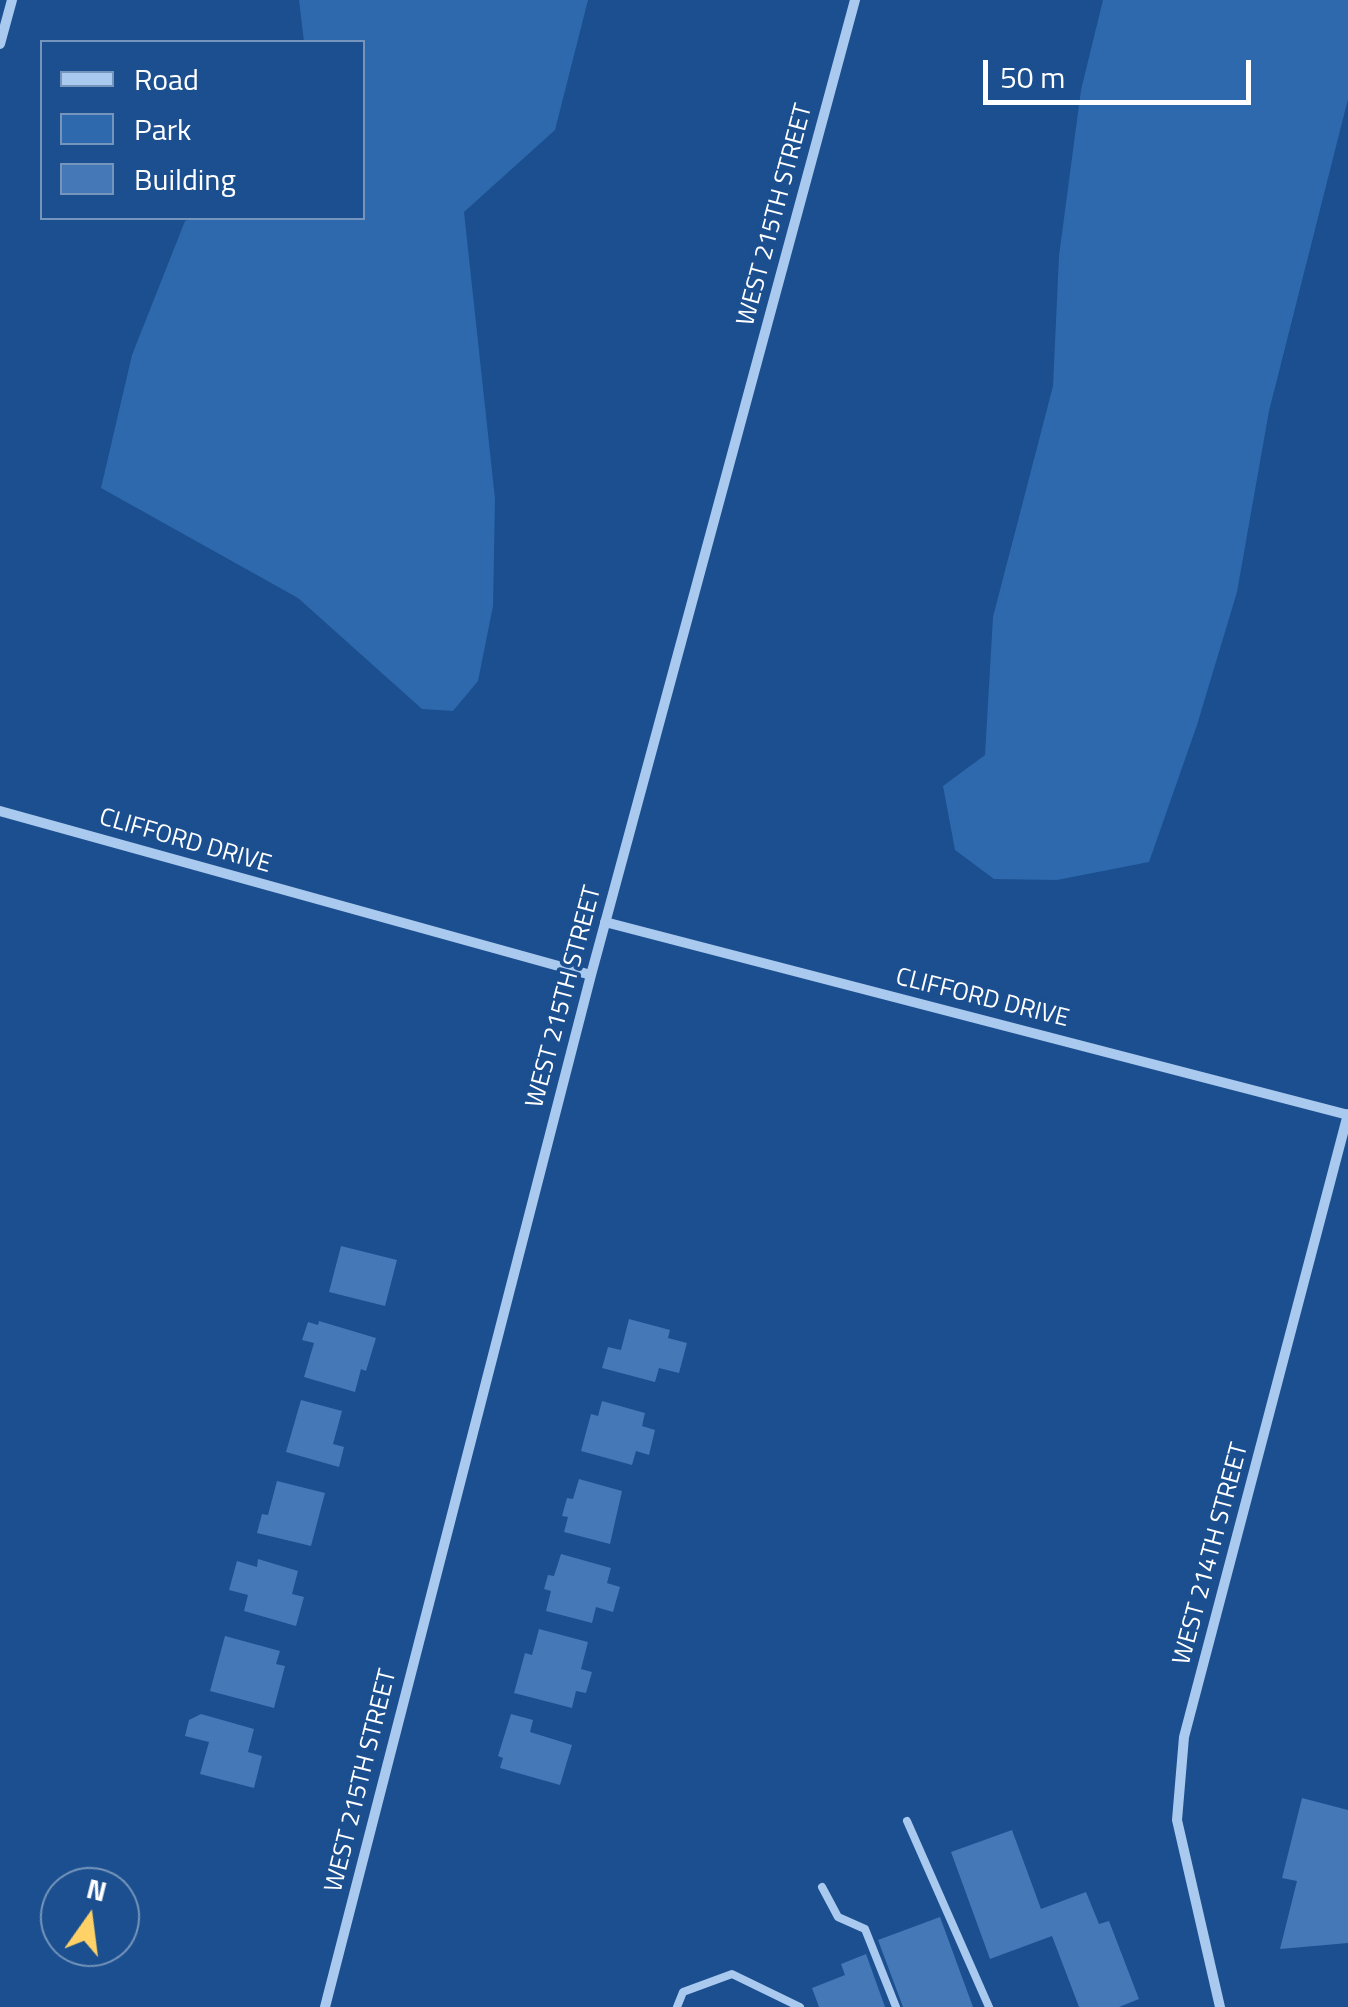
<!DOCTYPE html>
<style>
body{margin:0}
#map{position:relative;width:1348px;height:2007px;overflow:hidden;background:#1b4f8f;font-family:"Titillium Web",sans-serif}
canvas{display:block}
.legend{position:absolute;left:40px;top:40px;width:325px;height:180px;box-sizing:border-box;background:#1b4f8f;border:2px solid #7695bc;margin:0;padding:12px 18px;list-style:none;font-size:30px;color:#fff}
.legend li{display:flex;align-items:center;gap:20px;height:50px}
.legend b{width:50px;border:2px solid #7695bc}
.north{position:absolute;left:40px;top:1867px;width:100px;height:100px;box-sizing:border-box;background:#1b4f8f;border:2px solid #7695bc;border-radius:50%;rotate:14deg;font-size:28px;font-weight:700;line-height:40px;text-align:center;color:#fff}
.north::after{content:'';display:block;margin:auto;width:35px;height:45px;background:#ffd166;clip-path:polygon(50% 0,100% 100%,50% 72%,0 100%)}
.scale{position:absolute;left:983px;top:60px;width:268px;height:45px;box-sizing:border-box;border:5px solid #fff;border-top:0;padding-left:12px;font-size:30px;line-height:35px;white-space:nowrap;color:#fff;-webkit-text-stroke:8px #1b4f8f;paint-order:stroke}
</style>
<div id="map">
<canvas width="1348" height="2007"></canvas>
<ul class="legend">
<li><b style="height:12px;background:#a9c9ee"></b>Road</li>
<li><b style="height:28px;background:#2e69ad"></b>Park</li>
<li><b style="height:28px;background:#4478b7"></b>Building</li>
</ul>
<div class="north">N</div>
<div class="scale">50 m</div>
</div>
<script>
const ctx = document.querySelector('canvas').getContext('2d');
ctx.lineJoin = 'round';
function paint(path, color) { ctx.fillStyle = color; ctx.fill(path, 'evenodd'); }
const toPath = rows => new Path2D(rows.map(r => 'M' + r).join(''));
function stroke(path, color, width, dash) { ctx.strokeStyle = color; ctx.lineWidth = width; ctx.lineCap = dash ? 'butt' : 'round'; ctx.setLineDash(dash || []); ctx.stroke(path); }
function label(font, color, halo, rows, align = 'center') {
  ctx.font = font + ' "Titillium Web",sans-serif'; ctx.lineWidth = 8; ctx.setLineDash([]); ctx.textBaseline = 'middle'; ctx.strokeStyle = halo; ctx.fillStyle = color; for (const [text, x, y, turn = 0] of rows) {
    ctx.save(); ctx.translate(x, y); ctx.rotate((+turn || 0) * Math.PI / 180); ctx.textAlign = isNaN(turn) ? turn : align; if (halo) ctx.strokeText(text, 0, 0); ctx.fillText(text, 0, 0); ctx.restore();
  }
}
paint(toPath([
 [299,0,588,0,555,130,464,212,495,499,493,606,478,681,453,711,422,709,298,598,101,488,132,355,185,221,192,218,362,218,362,42,304,42],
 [1103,0,1348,0,1348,99,1269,411,1237,592,1197,725,1149,862,1057,880,994,879,955,850,943,786,985,755,993,617,1053,386,1059,256,1081,90]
]), '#2e69ad');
paint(toPath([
 [341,1246,397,1260,385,1306,329,1292],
 [629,1319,670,1330,668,1338,687,1343,679,1373,659,1368,655,1382,602,1368,608,1347,621,1350],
 [319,1321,376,1338,366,1371,361,1369,355,1392,304,1377,314,1343,302,1340,308,1322,318,1325],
 [301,1400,342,1411,333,1444,344,1447,339,1467,286,1452],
 [602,1401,645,1413,642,1426,655,1430,649,1455,636,1451,632,1465,581,1451,591,1414,598,1416],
 [579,1479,622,1491,610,1544,564,1532,568,1517,562,1516,567,1498,573,1499],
 [277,1481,325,1493,311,1546,257,1533,262,1514,268,1515],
 [561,1554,611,1568,607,1583,620,1587,613,1612,596,1607,592,1623,546,1611,551,1591,544,1589,548,1575,554,1576],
 [258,1559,298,1571,292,1594,304,1597,296,1626,244,1611,248,1595,229,1590,237,1561,257,1567],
 [539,1629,588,1642,581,1669,592,1672,586,1693,576,1691,572,1708,514,1693,525,1653,532,1655],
 [225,1636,280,1651,276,1664,285,1666,274,1708,210,1691],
 [201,1714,254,1729,248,1752,262,1756,254,1788,200,1774,209,1742,185,1736,189,1720],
 [511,1714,533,1720,530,1732,572,1745,560,1785,500,1768,503,1758,498,1756],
 [1302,1798,1348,1810,1348,1943,1280,1949,1297,1881,1282,1878],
 [1012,1830,1041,1909,1086,1892,1099,1924,1109,1921,1139,1999,1119,2007,1079,2007,1052,1936,990,1959,951,1852],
 [940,1917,973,2007,903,2007,878,1940],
 [866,1954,885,2007,819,2007,812,1988,845,1975,841,1964]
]), '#4478b7');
stroke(toPath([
 [907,1821,989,2007],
 [822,1887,838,1917,865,1929,896,2007],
 [677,2007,683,1992,732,1974,800,2007]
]), '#a9c9ee', 8);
stroke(toPath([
 [0,44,12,0],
 [0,811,591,975],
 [605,922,1348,1115],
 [325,2007,591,975,855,0],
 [1220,2007,1177,1820,1184,1737,1348,1114]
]), '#a9c9ee', 10);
label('25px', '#fff', '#1b4f8f', [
 ["WEST 215TH STREET",776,215,-75],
 ["CLIFFORD DRIVE",185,842,16],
 ["WEST 215TH STREET",565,997,-75],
 ["CLIFFORD DRIVE",982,999,14],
 ["WEST 214TH STREET",1212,1554,-75],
 ["WEST 215TH STREET",362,1781,-76]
]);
</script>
